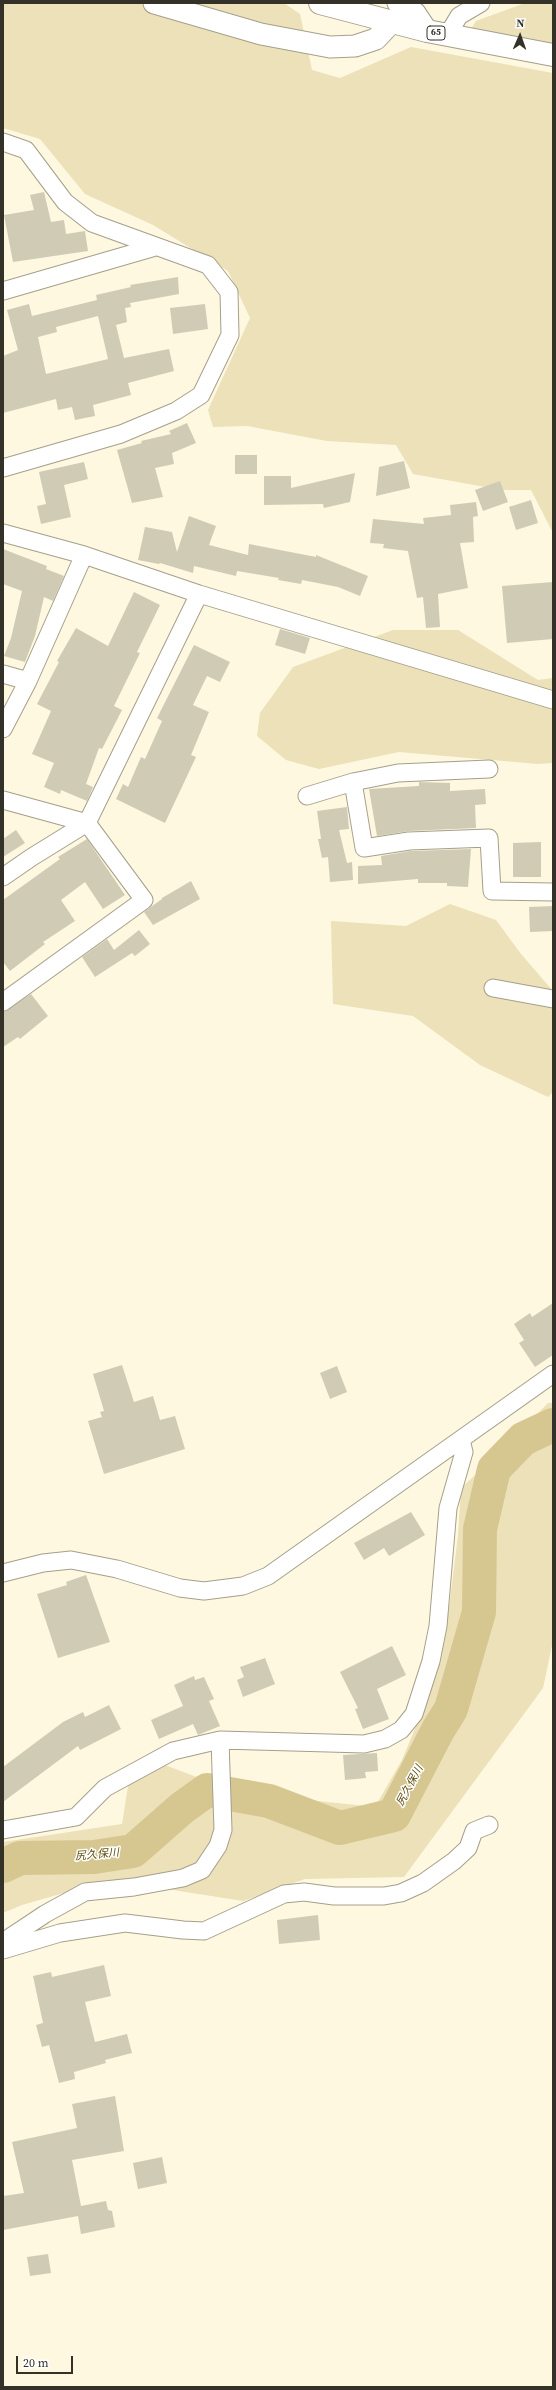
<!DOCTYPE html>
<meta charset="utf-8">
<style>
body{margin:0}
#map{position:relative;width:556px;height:2390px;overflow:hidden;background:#fef8e1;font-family:"Source Serif 4",serif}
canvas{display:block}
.frame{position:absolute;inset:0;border:4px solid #333128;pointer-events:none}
.north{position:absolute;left:500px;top:16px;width:40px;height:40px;-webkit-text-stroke:3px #fff;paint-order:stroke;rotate:2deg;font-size:11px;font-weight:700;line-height:16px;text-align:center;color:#333128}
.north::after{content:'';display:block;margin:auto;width:14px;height:18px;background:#333128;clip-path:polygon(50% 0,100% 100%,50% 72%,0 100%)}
.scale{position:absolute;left:16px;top:2356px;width:57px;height:18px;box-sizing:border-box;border:2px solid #333128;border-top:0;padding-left:5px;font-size:12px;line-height:14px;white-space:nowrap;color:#333128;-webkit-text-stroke:3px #fff;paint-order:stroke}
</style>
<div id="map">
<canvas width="556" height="2390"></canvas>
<div class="frame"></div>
<div class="north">N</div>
<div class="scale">20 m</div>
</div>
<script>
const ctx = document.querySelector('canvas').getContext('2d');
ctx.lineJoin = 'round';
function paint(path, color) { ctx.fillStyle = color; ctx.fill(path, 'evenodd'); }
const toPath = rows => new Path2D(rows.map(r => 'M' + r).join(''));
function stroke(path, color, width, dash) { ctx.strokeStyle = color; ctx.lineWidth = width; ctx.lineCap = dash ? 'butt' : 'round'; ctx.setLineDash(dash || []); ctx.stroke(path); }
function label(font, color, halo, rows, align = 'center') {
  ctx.font = font + ' "Source Serif 4","Noto Sans JP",serif'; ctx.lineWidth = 3; ctx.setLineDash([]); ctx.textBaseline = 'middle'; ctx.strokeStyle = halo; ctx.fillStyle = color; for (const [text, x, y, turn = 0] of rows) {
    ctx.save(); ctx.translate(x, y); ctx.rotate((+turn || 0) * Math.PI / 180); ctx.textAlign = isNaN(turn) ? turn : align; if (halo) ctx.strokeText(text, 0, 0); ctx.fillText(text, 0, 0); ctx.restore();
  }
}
paint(toPath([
 [3,3,284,3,300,14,312,70,340,78,411,47,553,73,553,533,531,490,502,490,413,474,396,445,327,441,247,426,213,427,208,410,250,318,228,271,153,225,85,194,40,139,3,128],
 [525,3,553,3,553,44,471,29,476,21],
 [393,630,458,630,538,680,553,678,553,763,538,764,399,752,319,769,286,760,257,736,260,713,293,667],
 [450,904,496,920,521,954,553,991,553,1092,548,1097,480,1065,413,1016,333,1004,331,921,406,926],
 [548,1403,553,1403,553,1641,543,1688,404,1877,305,1879,243,1901,109,1880,22,1905,3,1913,3,1842,122,1824,129,1780,162,1764,234,1791,273,1788,299,1799,375,1807,402,1760,428,1697,449,1608,458,1535,461,1488,496,1456]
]), '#ece1b8');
stroke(toPath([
 [3,1866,20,1858,94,1857,133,1851,182,1808,207,1790,269,1801,340,1828,394,1815,438,1730,451,1709,479,1612,480,1529,494,1469,523,1439,553,1425]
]), '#d6c790', 34);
paint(toPath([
 [44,192,51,222,64,220,66,234,85,231,88,251,13,262,4,215,34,210,30,195],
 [178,277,179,294,130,303,131,307,125,308,127,322,116,325,124,358,169,349,174,371,128,383,131,395,93,405,95,416,75,420,72,407,58,410,56,399,3,413,3,356,18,350,7,310,29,304,32,316,97,300,96,295,131,287,130,285],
 [98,316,108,359,46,374,38,337,57,332,56,327],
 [205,304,208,329,173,334,170,308],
 [187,423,196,443,172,453,174,464,155,468,163,497,132,503,117,450,142,443,141,441,171,434,169,431],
 [235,455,257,455,257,474,235,474],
 [404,461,410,488,376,496,379,467],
 [84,462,88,479,64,485,71,517,41,524,37,506,46,504,39,472],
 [355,473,350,502,324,508,323,504,264,505,264,476,291,476,291,488],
 [500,481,508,502,483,511,475,490],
 [531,500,538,523,516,530,509,507],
 [476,502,478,516,473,517,474,542,460,543,468,588,438,594,440,627,426,628,423,597,417,598,408,551,383,548,384,544,370,543,373,519,424,524,423,518,451,515,450,505],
 [189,516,216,526,209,545,248,555,249,544,316,557,316,555,368,576,360,596,338,587,302,580,301,584,278,580,279,578,237,571,236,576,194,566,193,573,160,563,159,564,138,560,145,527,172,532,177,552],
 [3,549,47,566,46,569,64,576,53,601,44,597,35,636,25,662,4,656,11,638,22,591,3,584],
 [553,582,553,639,507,643,502,586],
 [134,592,160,605,137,652,140,653,114,706,122,710,102,749,99,748,86,784,93,787,87,801,61,790,60,794,44,787,54,763,32,754,51,711,37,704,59,662,57,661,76,628,108,646],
 [280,629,310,638,305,654,275,645],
 [194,645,230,662,220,682,207,676,193,705,209,712,191,755,196,757,165,823,116,799,123,784,128,787,141,757,145,759,162,721,157,718],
 [419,782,450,783,450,791,485,789,486,804,475,805,476,828,409,831,377,836,369,789,419,786],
 [347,807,349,829,339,830,347,863,352,862,353,880,330,882,328,857,322,858,318,839,321,839,317,811],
 [16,830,25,843,3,857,3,839],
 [87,839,125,895,103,909,85,882,61,900,75,921,43,942,45,944,10,971,3,962,3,900,60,859,58,857],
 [541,842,541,877,513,877,513,843],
 [471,849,468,887,447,886,447,883,418,883,418,879,358,884,358,866,382,865,381,856,410,851],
 [191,881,200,899,153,925,144,912,162,899,162,898],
 [553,906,553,931,530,932,529,907],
 [139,930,150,944,135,956,132,953,95,977,82,957,107,939,114,950],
 [31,994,48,1016,20,1039,18,1037,3,1047,3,1012],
 [553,1303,553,1355,535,1367,519,1343,524,1340,514,1324,530,1313,532,1317],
 [122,1365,134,1402,153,1396,160,1420,175,1416,185,1449,104,1474,88,1421,102,1417,100,1412,104,1411,93,1374],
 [337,1366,347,1392,330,1399,320,1373],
 [411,1512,425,1535,389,1556,384,1548,364,1560,354,1543],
 [86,1575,110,1642,58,1658,37,1594,67,1585,66,1582],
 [392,1646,406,1675,377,1689,389,1719,363,1729,355,1709,358,1708,340,1672],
 [265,1658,275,1684,243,1697,237,1680,244,1677,240,1667],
 [194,1676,195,1680,204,1677,214,1699,209,1701,220,1726,198,1735,193,1724,159,1739,151,1720,183,1706,174,1685],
 [109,1705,121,1729,80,1750,78,1746,3,1802,3,1767,63,1722,83,1712,85,1717],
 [377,1753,378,1771,365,1772,366,1778,345,1780,343,1755],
 [318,1915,320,1940,279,1944,277,1920],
 [104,1965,111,1996,85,2002,95,2042,127,2034,132,2053,105,2060,106,2063,74,2072,75,2079,59,2083,49,2045,42,2047,36,2025,43,2023,33,1976,51,1972,52,1977],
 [115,2096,124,2151,72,2160,81,2206,106,2201,108,2210,112,2211,115,2227,81,2234,78,2216,3,2230,3,2196,24,2193,12,2142,77,2128,72,2104],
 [162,2157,167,2183,138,2189,133,2163],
 [48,2254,51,2273,30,2276,27,2257]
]), '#d0cbb5');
const minor = toPath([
 [447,36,459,16,481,3],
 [3,142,26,150,65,202,92,223,208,265,229,292,230,335,201,395,176,411,121,434,3,468],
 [3,291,155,247],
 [3,533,84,555,199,594,553,700],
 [3,674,28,681],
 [3,729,28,681,84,555],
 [353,782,364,848,409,841,489,838,492,891,553,892],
 [307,796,353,782,398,773,489,769],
 [3,800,87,823,144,900,3,1002],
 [3,877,32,857,87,823,199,594],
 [493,988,553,999],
 [3,1573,43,1563,71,1560,117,1569,180,1588,204,1591,243,1586,268,1576,553,1374],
 [3,1830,76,1817,105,1788,173,1751,220,1740,364,1744,385,1739,401,1730,414,1714,431,1661,438,1626,448,1508,464,1452,461,1440],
 [3,1942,45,1914,85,1892,134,1887,183,1878,202,1870,218,1846,223,1830,220,1740],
 [3,1950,60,1933,125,1923,183,1930,204,1931,284,1894,304,1892,334,1896,384,1896,401,1893,423,1883,454,1861,468,1848,474,1831,489,1825]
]);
const tertiary = toPath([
 [154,3,261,34,330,47,355,46,376,39,391,23],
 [398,3,415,13,427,31]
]);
const primary = toPath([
 [320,3,427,31,553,55]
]);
stroke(minor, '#a59f8b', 19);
stroke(tertiary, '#a59f8b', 23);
stroke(primary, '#a59f8b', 24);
stroke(minor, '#fff', 17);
stroke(tertiary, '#fff', 21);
stroke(primary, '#fff', 22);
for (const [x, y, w] of [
 [436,33,18]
]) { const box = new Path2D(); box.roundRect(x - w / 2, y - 7, w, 14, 3); ctx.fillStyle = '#fff'; ctx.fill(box); stroke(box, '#333128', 1); }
label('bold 9px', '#333128', null, [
 ["65",436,33]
]);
label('italic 11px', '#5e4e0c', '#fff', [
 ["尻久保川",410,1786,-62],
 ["尻久保川",97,1855,-5]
]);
</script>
